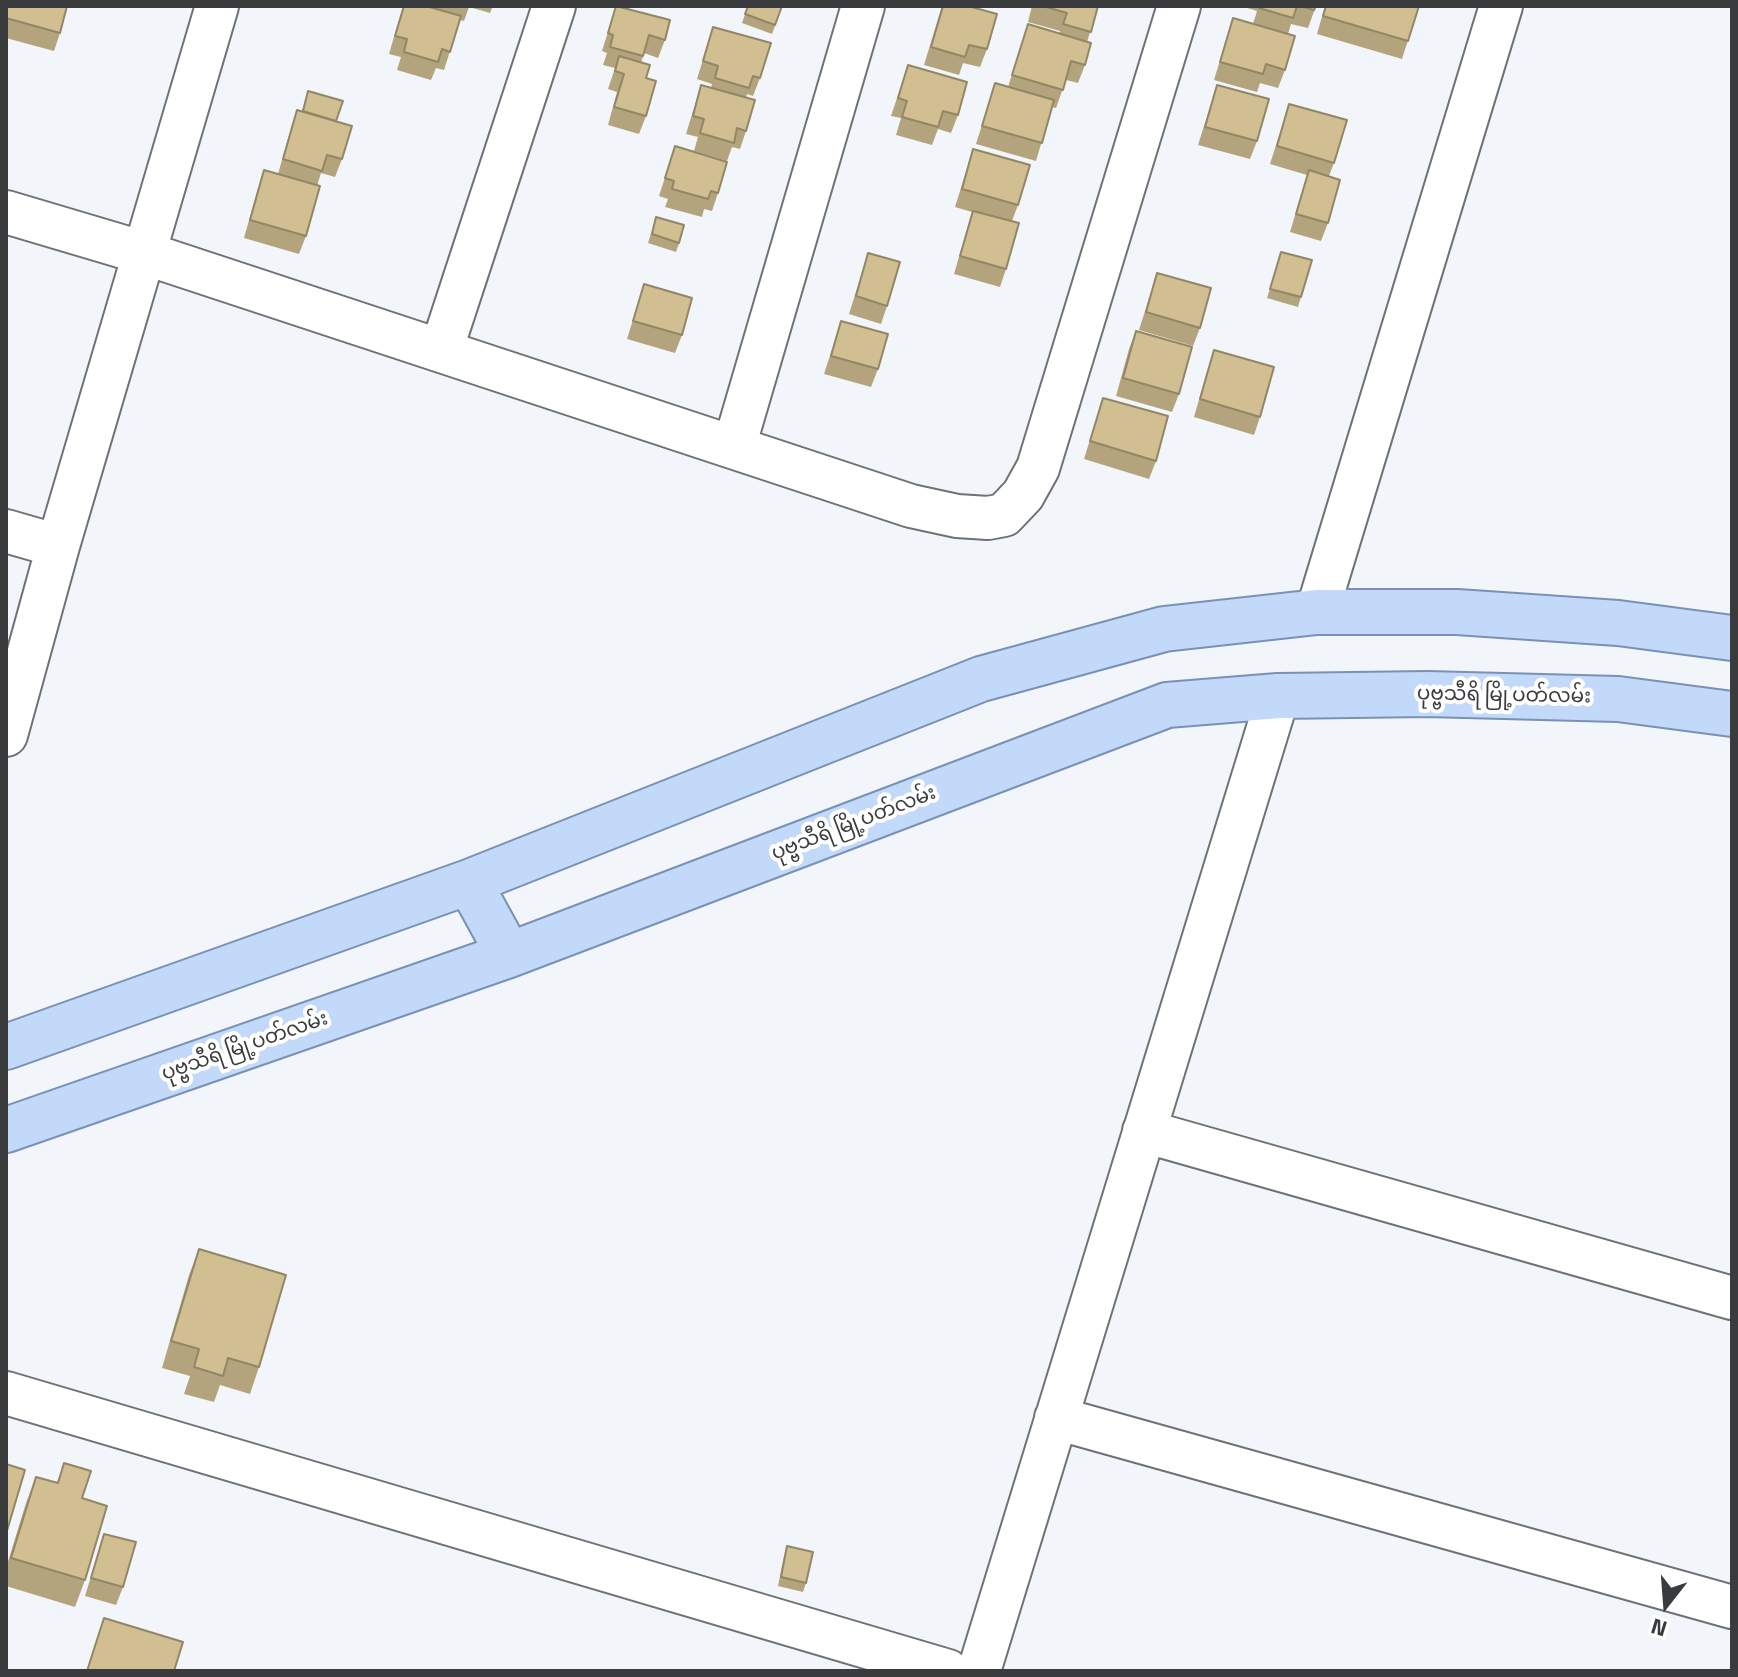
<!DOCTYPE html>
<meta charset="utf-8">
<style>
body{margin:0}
#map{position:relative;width:1738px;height:1677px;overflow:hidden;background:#f2f6fb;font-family:"Titillium Web",sans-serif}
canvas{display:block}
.frame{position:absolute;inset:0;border:8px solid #393b3d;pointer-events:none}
.north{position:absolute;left:1626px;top:1565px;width:80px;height:80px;-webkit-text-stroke:6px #fff;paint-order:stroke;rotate:197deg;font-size:22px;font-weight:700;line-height:32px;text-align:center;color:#393b3d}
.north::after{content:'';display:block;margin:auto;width:28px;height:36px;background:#393b3d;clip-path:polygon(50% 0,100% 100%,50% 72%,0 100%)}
</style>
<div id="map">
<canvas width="1738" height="1677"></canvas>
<div class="frame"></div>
<div class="north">N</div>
</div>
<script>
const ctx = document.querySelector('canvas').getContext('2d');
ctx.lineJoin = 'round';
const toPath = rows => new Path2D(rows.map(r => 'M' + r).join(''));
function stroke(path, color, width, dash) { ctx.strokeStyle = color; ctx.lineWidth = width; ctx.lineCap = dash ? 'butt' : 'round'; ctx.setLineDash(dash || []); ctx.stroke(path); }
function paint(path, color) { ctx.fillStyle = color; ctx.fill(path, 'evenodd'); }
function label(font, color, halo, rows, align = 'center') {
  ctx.font = font + ' "Titillium Web","Noto Sans Myanmar",sans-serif'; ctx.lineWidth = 8; ctx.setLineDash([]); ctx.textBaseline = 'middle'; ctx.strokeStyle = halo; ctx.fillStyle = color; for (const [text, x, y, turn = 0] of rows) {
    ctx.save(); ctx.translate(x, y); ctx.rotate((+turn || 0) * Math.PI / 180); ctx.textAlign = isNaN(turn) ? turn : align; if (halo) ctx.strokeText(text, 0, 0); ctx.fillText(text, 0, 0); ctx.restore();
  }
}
const minor = toPath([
 [6,212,144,253,911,506,957,516,988,518,1004,515,1023,495,1038,468,1179,6],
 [441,351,554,6],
 [734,447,863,6],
 [6,531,58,546],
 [1317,612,1501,6],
 [6,735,58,546,217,6],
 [1144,1131,1732,1298],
 [6,1393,948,1671],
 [1056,1418,1732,1607],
 [979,1671,1278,696]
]);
const major = toPath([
 [469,882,509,955],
 [6,1047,469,882,981,679,1164,629,1317,612,1457,612,1618,623,1732,638],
 [6,1130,509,955,1167,705,1278,696,1427,694,1618,699,1732,714]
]);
stroke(minor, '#6e7277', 46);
stroke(major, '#7891b5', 48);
stroke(minor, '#fff', 42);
stroke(major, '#c2d9fa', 44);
paint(toPath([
 [6,6,60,33,54,51,6,38],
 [403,6,493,6,490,13,469,7,464,21,460,20,444,70,436,68,431,80,397,70,401,57,389,54],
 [616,6,665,40,658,58,644,53,641,63,646,78,646,116,639,134,608,125,617,92,608,89,615,68,603,65,607,53,602,51],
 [748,6,782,6,772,34,742,23],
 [942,6,987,49,980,67,963,63,959,75,924,65],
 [1032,6,1098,6,1087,42,1085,65,1078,83,1066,80,1056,108,1052,107,1036,161,976,144,995,83,1008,87,1028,24,1059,34,1060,31,1028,22],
 [1241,6,1316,6,1308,28,1291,24,1288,34,1285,70,1278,88,1260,83,1257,92,1214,80,1233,18,1253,24,1257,11],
 [1325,6,1419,6,1402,59,1317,34],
 [713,27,760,78,753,96,747,94,746,98,746,131,740,149,732,147,727,161,694,151,698,137,686,134,701,85,711,88,712,84,697,79],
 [908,65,958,115,951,133,938,129,932,145,896,135,901,118,891,116],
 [1217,85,1257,141,1250,159,1198,145],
 [308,91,336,121,342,159,335,177,321,173,317,186,306,236,299,254,244,238,258,188,264,170,278,174,291,128,297,110,302,111],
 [1289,104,1334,163,1329,176,1328,223,1321,241,1290,232,1307,175,1270,164],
 [675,146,718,193,712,211,704,209,702,217,665,207,668,199,659,196],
 [973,149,1018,205,1012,221,1006,269,1000,287,954,274,972,212,955,207],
 [656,217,679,243,676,252,648,243],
 [1281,252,1301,297,1298,307,1267,298],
 [868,253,887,306,881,324,849,314],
 [1157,273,1200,328,1193,346,1139,330],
 [644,284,682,335,675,353,627,339],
 [841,321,878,369,871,387,824,374],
 [1136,331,1179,394,1172,412,1116,396,1129,349],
 [1214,350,1260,417,1254,435,1194,417,1208,368],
 [1103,398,1156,461,1149,479,1084,459],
 [199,1249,259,1367,250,1394,220,1385,214,1402,184,1394,190,1376,162,1368,189,1275],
 [64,1463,82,1498,85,1580,75,1607,6,1586,6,1568,26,1503,36,1477,57,1483],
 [104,1534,123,1587,116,1605,85,1596],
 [787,1546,806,1583,803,1592,778,1586,784,1556]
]), '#b4a47d');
const building = toPath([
 [6,6,67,6,60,33,6,18,6,6],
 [404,6,426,6,461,16,450,52,442,49,438,62,404,52,407,39,395,36,404,6],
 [616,6,670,20,665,40,649,35,643,56,610,47,613,35,608,33,616,6],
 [748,6,782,6,775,25,745,14,748,6],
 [943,6,968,6,997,14,987,49,969,45,965,57,931,47,943,6],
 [1043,6,1098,6,1091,32,1063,24,1067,13,1043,6],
 [1260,6,1297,6,1293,18,1259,8,1260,6],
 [1300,6,1316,6,1314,10,1300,6],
 [1326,6,1419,6,1408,41,1323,16,1326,6],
 [1233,18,1295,36,1285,70,1266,64,1263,74,1220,62,1233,18],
 [1028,24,1091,43,1085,65,1071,61,1063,90,1012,75,1028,24],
 [713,27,771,43,760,78,753,76,749,88,715,78,718,66,703,61,713,27],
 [619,56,650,65,646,78,656,81,646,116,614,107,624,74,615,71,619,56],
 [908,65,967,82,958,115,943,111,938,127,902,117,907,101,898,98,908,65],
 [995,83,1054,100,1042,143,982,126,995,83],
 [701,85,755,100,746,131,737,128,734,143,700,133,704,119,693,116,701,85],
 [1217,85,1269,99,1257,141,1205,127,1217,85],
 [308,91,343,101,336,121,303,111,308,91],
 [1289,104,1347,120,1334,163,1277,146,1289,104],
 [297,110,352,126,342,159,327,155,322,171,283,159,297,110],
 [675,146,727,162,718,193,711,191,708,199,672,189,674,181,665,178,675,146],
 [973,149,1030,165,1018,205,962,189,973,149],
 [264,170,320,186,306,236,250,220,264,170],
 [1309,170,1340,180,1328,223,1296,214,1309,170],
 [973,211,1019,223,1006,269,960,256,973,211],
 [656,217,684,225,679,243,652,234,656,217],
 [1281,252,1312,260,1301,297,1270,289,1281,252],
 [868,253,900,262,887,306,856,296,868,253],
 [1157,273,1211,288,1200,328,1146,312,1157,273],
 [644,284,692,298,682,335,633,321,644,284],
 [841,321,888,334,878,369,831,356,841,321],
 [1136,331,1192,347,1179,394,1123,378,1136,331],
 [1214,350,1274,367,1260,417,1200,399,1214,350],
 [1103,398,1168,416,1156,461,1090,441,1103,398],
 [199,1249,286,1275,259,1367,228,1358,223,1376,194,1367,199,1349,171,1341,199,1249],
 [64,1463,91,1471,82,1498,107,1506,85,1580,11,1558,36,1477,58,1483,64,1463],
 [6,1464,25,1470,6,1534,6,1464],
 [104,1534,136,1542,123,1587,91,1578,104,1534],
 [787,1546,813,1552,806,1583,781,1577,787,1546],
 [104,1618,183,1642,174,1671,87,1671,104,1618]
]);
paint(building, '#d1bf91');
stroke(building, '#928666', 2);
label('20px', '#393b3d', '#fff', [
 ["ပုဗ္ဗသီရိ မြို့ပတ်လမ်း",1504,696,1],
 ["ပုဗ္ဗသီရိ မြို့ပတ်လမ်း",854,824,-21],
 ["ပုဗ္ဗသီရိ မြို့ပတ်လမ်း",245,1047,-19]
]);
</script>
